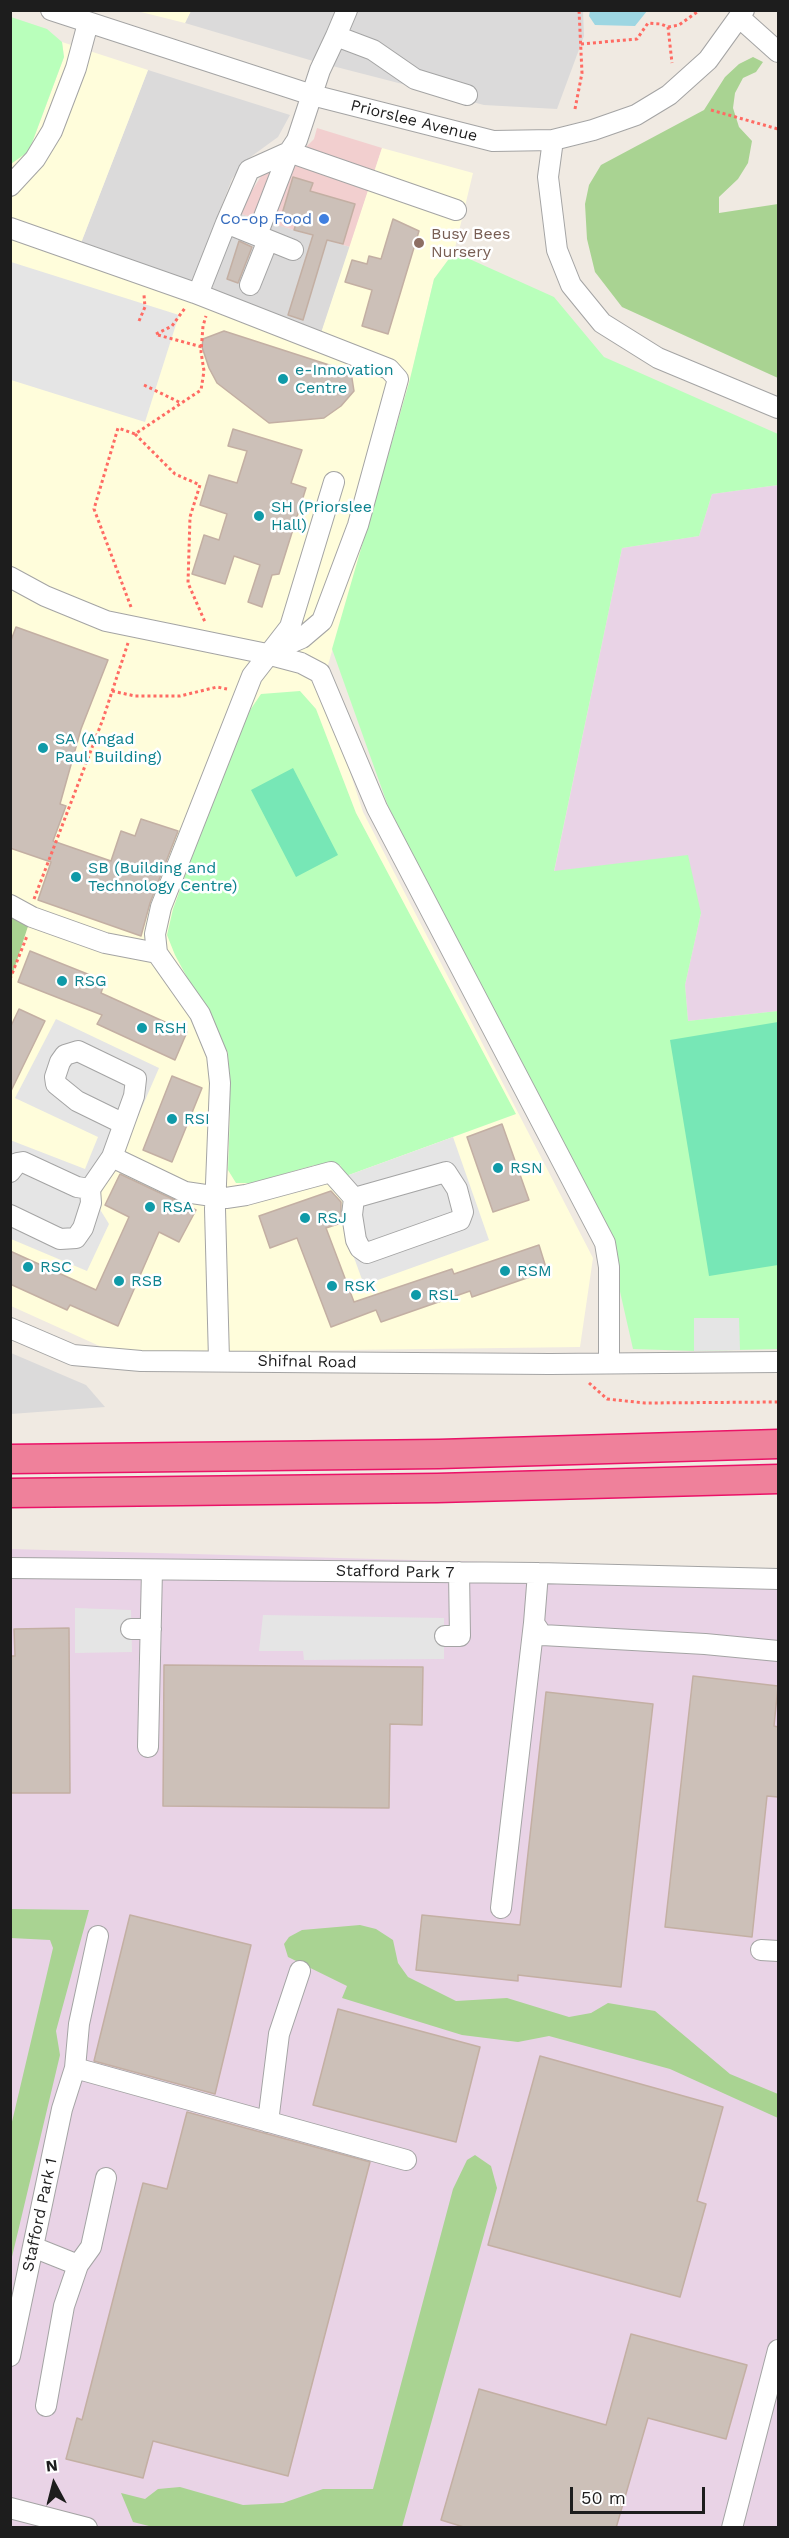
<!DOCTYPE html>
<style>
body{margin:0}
#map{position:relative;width:789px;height:2538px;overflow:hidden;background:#f0eae2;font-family:"Work Sans",sans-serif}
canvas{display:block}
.frame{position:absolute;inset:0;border:12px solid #1d1d1d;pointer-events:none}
.north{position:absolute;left:24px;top:2454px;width:60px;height:60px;-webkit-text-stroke:4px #fff;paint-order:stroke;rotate:353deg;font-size:16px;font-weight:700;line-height:24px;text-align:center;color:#1d1d1d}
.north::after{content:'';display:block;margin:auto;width:21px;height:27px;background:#1d1d1d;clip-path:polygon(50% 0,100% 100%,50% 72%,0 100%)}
.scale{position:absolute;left:570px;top:2487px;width:135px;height:27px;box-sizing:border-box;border:3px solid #1d1d1d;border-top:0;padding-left:8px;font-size:18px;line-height:21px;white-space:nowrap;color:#1d1d1d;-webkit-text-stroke:4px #fff;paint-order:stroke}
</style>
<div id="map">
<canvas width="789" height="2538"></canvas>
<div class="frame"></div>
<div class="north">N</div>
<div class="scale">50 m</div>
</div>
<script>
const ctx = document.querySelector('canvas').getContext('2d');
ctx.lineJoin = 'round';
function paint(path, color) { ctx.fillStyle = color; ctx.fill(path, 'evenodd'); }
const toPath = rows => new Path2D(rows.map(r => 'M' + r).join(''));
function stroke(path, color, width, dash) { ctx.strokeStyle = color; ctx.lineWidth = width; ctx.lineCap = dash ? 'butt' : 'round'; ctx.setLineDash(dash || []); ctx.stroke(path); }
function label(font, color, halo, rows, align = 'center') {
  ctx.font = font + ' "Work Sans",sans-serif'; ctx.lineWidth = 5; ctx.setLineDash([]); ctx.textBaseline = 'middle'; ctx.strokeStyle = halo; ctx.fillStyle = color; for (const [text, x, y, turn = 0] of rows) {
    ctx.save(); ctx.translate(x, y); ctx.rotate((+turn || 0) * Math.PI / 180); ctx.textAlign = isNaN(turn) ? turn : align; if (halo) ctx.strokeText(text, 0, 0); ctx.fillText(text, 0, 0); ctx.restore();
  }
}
paint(toPath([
 [191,10,583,10,584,36,557,109,484,105,313,61,185,23],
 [148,70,290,115,278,137,245,161,232,179,191,284,81,243],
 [238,213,350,247,321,334,210,289],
 [11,1353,86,1385,105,1407,11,1414]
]), '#dbdada');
paint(toPath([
 [317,128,382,148,350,247,238,213,263,173,302,151,314,139]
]), '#f2cfcf');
paint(toPath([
 [778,485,778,1011,688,1021,685,985,701,913,554,872,622,548,699,536,712,494],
 [10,1549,778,1570,778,2527,11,2527]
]), '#e9d3e6');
paint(toPath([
 [137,11,191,10,191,11,185,23],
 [62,42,148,70,81,243,321,333,382,148,473,173,454,252,434,279,411,376,322,686,363,812,593,1258,580,1347,115,1353,11,1306,10,164,29,151,64,57]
]), '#fffddb');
paint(toPath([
 [753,57,763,62,756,72,743,78,735,93,733,108,739,127,752,141,748,163,738,179,719,197,719,213,778,204,778,378,622,307,595,272,587,239,585,204,589,185,601,165,704,110,725,77,739,64],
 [11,914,29,923,11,979],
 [11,1909,89,1910,56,2031,60,2055,11,2261,11,2126,53,1948,50,1940,11,1938],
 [360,1925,376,1929,393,1940,398,1963,408,1977,456,2001,507,1998,569,2017,591,2013,608,2003,655,2011,730,2074,778,2094,778,2118,670,2069,549,2036,518,2042,462,2035,342,1998,347,1986,288,1957,284,1944,289,1937,302,1930],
 [475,2155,491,2166,497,2188,402,2527,157,2528,133,2522,121,2493,145,2499,158,2489,180,2487,243,2505,283,2503,323,2489,373,2489,453,2189,467,2160]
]), '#a9d392');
paint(toPath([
 [11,17,47,29,62,42,64,57,29,151,11,164],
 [454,252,554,297,604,357,778,434,778,485,712,494,699,536,622,548,554,871,688,855,701,913,685,985,688,1021,778,1011,778,1349,694,1351,633,1349,609,1243,388,806,332,649,409,383,434,279],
 [300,691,316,709,356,813,516,1114,346,1176,340,1165,315,1165,252,1183,236,1183,228,1170,230,1115,228,1053,175,955,167,935,173,909,240,725,261,694]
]), '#b9ffbb');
paint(toPath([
 [293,768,338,855,296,877,251,790],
 [778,1022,778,1265,709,1276,670,1040]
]), '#77e7b6');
paint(toPath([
 [11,262,179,315,145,422,11,380],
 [56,1019,159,1068,127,1142,96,1203,109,1224,87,1271,11,1239,10,1140,85,1169,98,1137,15,1098],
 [453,1137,489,1240,364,1285,344,1230,363,1223,346,1176],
 [694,1318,739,1318,740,1350,694,1351],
 [75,1608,131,1610,132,1652,75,1653],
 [263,1615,444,1618,444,1659,304,1660,303,1651,259,1651]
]), '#e5e5e5');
paint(toPath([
 [590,11,590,10,647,11,635,26,595,25,589,16]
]), '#9dd6e2');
const building = toPath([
 [293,177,313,183,310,191,355,204,343,244,327,240,303,320,288,315,313,235,294,230,298,218,282,214,293,177],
 [393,219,419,231,388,334,362,326,372,290,345,282,352,260,367,264,369,256,381,259,393,219],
 [239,241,252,247,238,283,227,279,239,241],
 [224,331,351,372,354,391,341,406,324,418,269,423,217,383,209,368,202,347,203,339,224,331],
 [233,429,302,450,291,483,306,488,279,574,272,575,262,607,248,602,260,565,234,556,225,584,192,574,204,535,219,540,227,514,200,505,209,475,237,483,247,451,228,446,233,429],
 [16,627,108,660,81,729,60,804,66,806,53,841,111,861,121,831,135,836,141,819,178,831,150,903,141,936,38,900,51,862,10,848,10,643,16,627],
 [30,951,105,981,101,993,187,1032,175,1060,97,1024,102,1015,18,982,30,951],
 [19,1009,45,1021,10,1093,10,1028,19,1009],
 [172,1076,202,1088,172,1162,143,1150,172,1076],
 [502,1124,529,1200,493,1212,467,1137,502,1124],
 [120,1174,196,1210,179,1242,159,1232,118,1326,70,1305,67,1310,10,1284,10,1251,96,1290,129,1217,105,1205,120,1174],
 [331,1191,341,1202,341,1223,326,1228,354,1302,452,1269,454,1274,539,1245,547,1271,472,1297,470,1291,381,1322,376,1310,331,1327,297,1238,270,1248,259,1216,331,1191],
 [69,1628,70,1793,10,1793,10,1656,15,1656,14,1629,69,1628],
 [164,1665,423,1667,422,1725,390,1724,389,1808,163,1806,164,1665],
 [693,1676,778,1686,774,1726,778,1727,778,1797,767,1796,752,1937,665,1927,693,1676],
 [546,1692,653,1704,621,1987,518,1975,518,1981,416,1970,422,1915,520,1925,546,1692],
 [130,1915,251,1945,215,2094,94,2061,130,1915],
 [338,2009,480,2047,456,2142,313,2105,338,2009],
 [540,2056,723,2107,697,2201,706,2204,680,2297,488,2245,540,2056],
 [187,2112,370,2162,288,2476,153,2441,143,2478,66,2459,77,2418,82,2420,143,2183,167,2189,187,2112],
 [631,2334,747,2365,726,2439,648,2418,616,2528,467,2528,441,2520,479,2389,606,2425,631,2334]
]);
paint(building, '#ccc0b8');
stroke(building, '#c3afa3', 1.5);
const minor = toPath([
 [51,10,312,95,493,141,553,140,593,130,636,115,669,95,708,60,744,10],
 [347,10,336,36,373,50,415,79,467,95],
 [740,18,778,52],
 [553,140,548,177,557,250,571,285,602,323,658,358,778,408],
 [10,186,35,159,52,131,76,68,88,23],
 [226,223,249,170,289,152,297,140,320,70,336,36],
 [10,228,195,293,389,369,398,379,358,525,322,621,302,638,272,651],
 [257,235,289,152,456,210],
 [250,285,268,240],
 [198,294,226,223,293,250],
 [10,577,45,596,106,621,267,654,301,663,320,673,377,808,605,1243,609,1267,609,1363],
 [10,905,32,917,105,943,157,953],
 [112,1157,134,1096,136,1079,78,1051,65,1055,60,1062,55,1077,56,1084,77,1101,122,1123],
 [10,1172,17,1163,23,1162,77,1187,90,1189],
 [10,1215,60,1239,76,1238,83,1228,91,1203,90,1189,112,1157,185,1192,226,1198,246,1195,331,1172,354,1198,446,1172,457,1189,463,1212,460,1220,367,1253,360,1248,356,1240,352,1215,354,1198],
 [10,1328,73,1355,141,1361,550,1364,778,1362],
 [219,1360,215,1209,220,1083,217,1055,200,1014,157,953,155,934,161,907,252,676,290,627,334,482],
 [10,1568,538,1573,778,1579],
 [538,1573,534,1623,542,1635,705,1644,778,1651],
 [131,1629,151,1629],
 [445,1636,460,1636,459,1572],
 [148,1747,152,1570],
 [501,1908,534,1623],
 [761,1950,778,1951],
 [75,2068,79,2024,98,1936],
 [268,2122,279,2034,300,1971],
 [33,2247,78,2265,91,2247,106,2178],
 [10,2356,62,2109,75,2068,406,2160],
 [46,2406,64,2306,78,2265],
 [10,2508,87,2528],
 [732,2528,778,2350]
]);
const highway = toPath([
 [10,1459,439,1454,778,1444],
 [10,1493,437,1488,778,1479]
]);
stroke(minor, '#a4a4a4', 22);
stroke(highway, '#ea1267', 31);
stroke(toPath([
 [668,27,679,25,700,10],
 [581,44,637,39,648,23,661,24,668,27,672,63],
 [575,109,582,73,579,10],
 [711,110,778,129],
 [139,321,145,307,144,295],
 [156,334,172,326,185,308],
 [158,335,202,347],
 [144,385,181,403],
 [135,434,175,474,200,485,190,517,188,583,205,622],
 [131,607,94,509,118,428,135,434,201,390,204,371,201,352,203,326,206,316],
 [112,691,135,696,180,696,217,687,227,689],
 [34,899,103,719,128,643],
 [10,979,27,936],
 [589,1383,607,1399,645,1403,778,1402]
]), '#ff6b63', 3, [3, 3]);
stroke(minor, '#fff', 20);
stroke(highway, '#ef819b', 28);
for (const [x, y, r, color] of [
 [324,219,6,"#3f7fe0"],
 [419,243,6,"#8d6e63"],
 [283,379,6,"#0f9aa8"],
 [259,516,6,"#0f9aa8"],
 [43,748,6,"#0f9aa8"],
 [76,877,6,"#0f9aa8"],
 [62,981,6,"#0f9aa8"],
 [142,1028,6,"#0f9aa8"],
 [172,1119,6,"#0f9aa8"],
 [498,1168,6,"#0f9aa8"],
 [150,1207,6,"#0f9aa8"],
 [305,1218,6,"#0f9aa8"],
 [28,1267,6,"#0f9aa8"],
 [505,1271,6,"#0f9aa8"],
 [119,1281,6,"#0f9aa8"],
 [332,1286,6,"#0f9aa8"],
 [416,1295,6,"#0f9aa8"]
]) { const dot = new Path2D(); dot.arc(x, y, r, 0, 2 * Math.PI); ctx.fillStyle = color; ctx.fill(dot); stroke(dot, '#fff', 2); }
label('16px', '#1d1d1d', '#fff', [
 ["Priorslee Avenue",414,121,14],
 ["Shifnal Road",307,1362,1],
 ["Stafford Park 7",395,1572,1],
 ["Stafford Park 1",40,2215,-78]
]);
label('16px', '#366cbe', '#fff', [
 ["Co-op Food",312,219]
], 'right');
label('16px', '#785e54', '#fff', [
 ["Busy Bees",431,234],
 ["Nursery",431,252]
], 'left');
label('16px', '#0d838f', '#fff', [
 ["e-Innovation",295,370],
 ["Centre",295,388],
 ["SH (Priorslee",271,507],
 ["Hall)",271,525],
 ["SA (Angad",55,739],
 ["Paul Building)",55,757],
 ["SB (Building and",88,868],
 ["Technology Centre)",88,886],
 ["RSG",74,981],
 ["RSH",154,1028],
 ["RSI",184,1119],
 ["RSN",510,1168],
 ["RSA",162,1207],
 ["RSJ",317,1218],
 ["RSC",40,1267],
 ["RSM",517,1271],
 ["RSB",131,1281],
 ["RSK",344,1286],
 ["RSL",428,1295]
], 'left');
</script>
